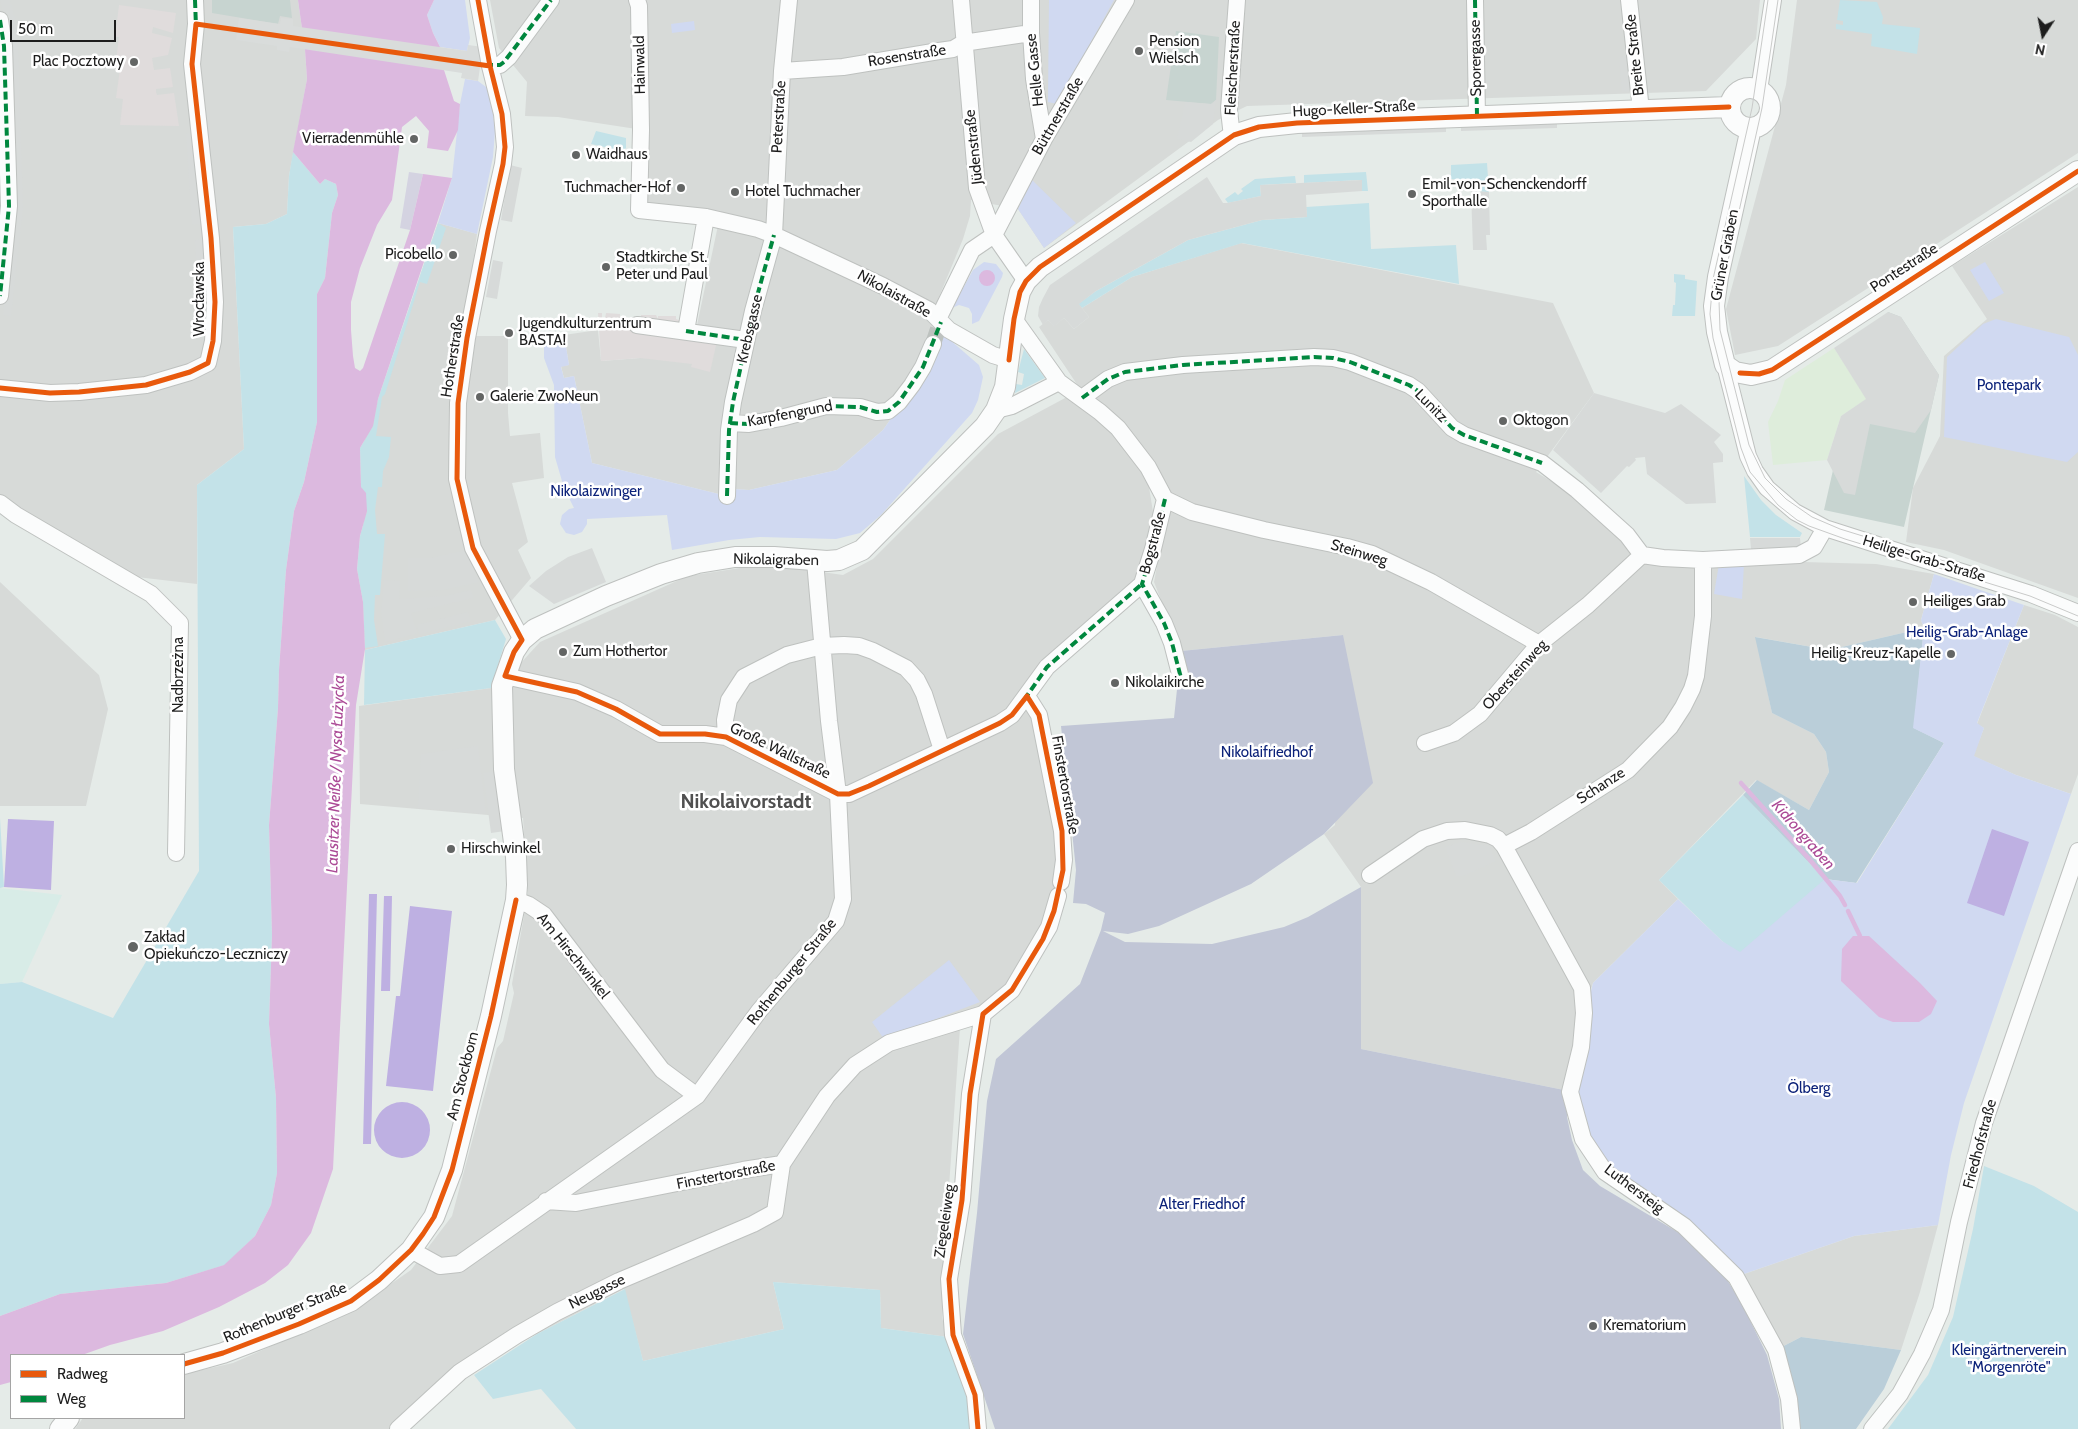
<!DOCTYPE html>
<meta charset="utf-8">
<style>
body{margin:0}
#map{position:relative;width:2078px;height:1429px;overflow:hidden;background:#e5ebe8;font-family:Cabin,sans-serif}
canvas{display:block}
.legend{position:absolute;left:10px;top:1354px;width:175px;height:65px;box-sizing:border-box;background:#fff;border:1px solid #a5a5a5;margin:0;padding:6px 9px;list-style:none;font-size:15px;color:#1d1d1d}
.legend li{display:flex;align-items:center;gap:10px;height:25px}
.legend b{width:25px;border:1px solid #a5a5a5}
.north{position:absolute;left:2018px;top:10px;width:50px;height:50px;-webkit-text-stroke:4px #fff;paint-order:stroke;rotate:191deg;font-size:14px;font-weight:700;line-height:20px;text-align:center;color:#1d1d1d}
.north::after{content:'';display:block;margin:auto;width:18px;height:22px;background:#1d1d1d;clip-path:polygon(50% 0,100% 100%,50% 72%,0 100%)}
.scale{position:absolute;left:10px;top:20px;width:106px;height:22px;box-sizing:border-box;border:2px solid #1d1d1d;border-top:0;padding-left:6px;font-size:15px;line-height:18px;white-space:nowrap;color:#1d1d1d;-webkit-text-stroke:4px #fff;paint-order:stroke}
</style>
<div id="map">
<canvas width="2078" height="1429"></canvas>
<ul class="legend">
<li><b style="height:6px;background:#e8590c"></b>Radweg</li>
<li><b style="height:6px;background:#00873e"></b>Weg</li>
</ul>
<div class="north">N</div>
<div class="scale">50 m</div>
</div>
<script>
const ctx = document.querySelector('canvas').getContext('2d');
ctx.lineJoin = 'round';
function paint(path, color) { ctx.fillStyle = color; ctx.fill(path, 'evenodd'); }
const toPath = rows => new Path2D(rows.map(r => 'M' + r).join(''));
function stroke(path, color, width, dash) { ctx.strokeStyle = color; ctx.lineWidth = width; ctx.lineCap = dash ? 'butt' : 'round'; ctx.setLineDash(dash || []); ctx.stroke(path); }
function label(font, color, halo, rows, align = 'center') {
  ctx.font = font + ' Cabin,sans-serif'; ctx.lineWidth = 5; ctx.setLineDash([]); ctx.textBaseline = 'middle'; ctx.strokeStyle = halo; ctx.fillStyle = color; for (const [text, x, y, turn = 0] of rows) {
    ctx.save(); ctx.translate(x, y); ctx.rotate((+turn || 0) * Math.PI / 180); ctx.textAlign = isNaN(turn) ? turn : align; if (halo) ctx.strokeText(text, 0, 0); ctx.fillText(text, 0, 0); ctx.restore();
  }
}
paint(toPath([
 [0,0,298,0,305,50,307,79,289,176,287,214,266,224,233,227,244,449,197,485,197,584,102,573,12,522,0,513],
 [490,0,1760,0,1756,39,1706,91,1247,106,1218,120,1044,248,1018,209,971,200,970,216,963,239,929,321,942,333,925,370,883,430,837,470,749,490,732,489,731,497,592,463,574,376,564,378,561,366,569,365,564,335,598,330,601,361,640,358,696,330,721,211,644,206,643,130,558,117,525,116,527,82,499,48],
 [1797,0,2078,0,2078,153,1778,346,1735,355,1726,309,1786,85],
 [2078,187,2078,598,1944,550,1906,542,1913,488,1940,436,1944,356,1987,319,1952,266],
 [438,223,477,234,463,336,508,336,508,413,510,436,540,433,544,478,512,483,528,542,518,550,531,578,495,620,365,650,363,602,364,442],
 [1241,243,1553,303,1594,393,1536,472,1579,498,1646,564,1803,562,1876,564,1934,574,1921,620,1924,628,1829,650,1756,637,1772,713,1814,734,1826,752,1829,772,1809,810,1756,780,1659,880,1678,899,1593,983,1583,1013,1569,1091,1361,1049,1361,887,1324,834,1335,825,1343,635,1181,651,1154,582,1171,492,1153,466,1080,389,1039,327,1048,320,1054,326,1064,318,1074,329,1089,317,1082,308,1132,277],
 [1067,397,1111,430,1140,466,1149,487,1154,518,1146,560,1132,586,1041,665,1032,715,1056,831,1059,866,1054,899,1010,989,960,1028,942,1288,942,1318,948,1337,881,1328,880,1290,773,1282,784,1329,643,1361,624,1289,537,1334,530,1319,427,1392,389,1429,75,1429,83,1418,184,1418,184,1374,233,1363,353,1310,411,1270,452,1216,497,1048,503,1041,514,993,512,984,528,893,523,818,360,804,359,706,491,688,511,688,518,666,540,642,688,576,766,564,843,575,873,559,998,434],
 [0,582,99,675,108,709,86,806,0,806],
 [2024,605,2055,615,2078,627,2078,774,2071,794,2016,775,1973,756,1984,728,1977,724],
 [1938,1225,1920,1292,1901,1350,1801,1337,1778,1349,1738,1276,1854,1236]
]), '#d7dad8');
paint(toPath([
 [1834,348,1867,399,1841,416,1827,460,1773,465,1768,422,1778,401,1785,380]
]), '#deeddb');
paint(toPath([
 [212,0,290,0,292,18,280,16,278,24,212,13],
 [1176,31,1219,37,1216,100,1211,104,1166,100],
 [1888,312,1901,317,1939,375,1904,527,1824,510,1845,417,1869,400]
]), '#c7d4d0');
paint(toPath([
 [0,888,62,895,22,982,0,984]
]), '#d8ece7');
paint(toPath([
 [1840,0,1877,2,1883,17,1882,24,1920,28,1917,54,1871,46,1872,34,1836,29,1836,24,1843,25,1843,21,1837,20],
 [596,131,626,138,626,148,622,151,591,144],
 [293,152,320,184,325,179,336,184,338,195,332,213,325,278,317,294,317,422,304,482,294,511,286,570,279,670,278,708,269,825,272,935,269,1024,276,1098,277,1173,271,1205,255,1236,225,1265,166,1283,60,1294,0,1316,0,984,22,982,113,1018,199,871,197,485,244,449,233,227,266,224,287,214,289,176],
 [1487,163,1489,192,1471,191,1471,181,1451,179,1451,165],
 [1366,172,1368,191,1362,191,1361,180,1304,183,1304,175],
 [1295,176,1296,183,1260,185,1261,196,1228,203,1225,199,1235,192,1238,195,1243,191,1241,189,1255,179],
 [1369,203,1371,249,1456,245,1459,284,1242,243,1132,277,1082,308,1078,304,1096,291,1188,240,1262,220,1307,217,1306,207],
 [438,223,446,228,427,284,420,282,385,394,382,397,376,436,391,437,389,457,383,471,382,487,378,487,375,510,377,534,385,534,380,595,375,595,374,620,378,646,365,648,363,602,357,569,360,536,367,511,361,487,360,448,373,426,378,399],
 [1674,274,1685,275,1685,279,1697,281,1695,316,1672,316,1673,305,1675,305,1676,283,1674,282],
 [1024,349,1045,378,1015,393,1016,384,1022,385,1024,374,1018,372],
 [1744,476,1761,500,1776,515,1802,533,1800,537,1750,537],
 [495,620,506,639,491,688,364,705,365,650],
 [1743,795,1825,879,1765,977,1722,941,1659,880],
 [0,818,4,887,0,888],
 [1984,1166,2034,1186,2078,1212,2078,1429,1888,1429,1928,1375,1953,1317,1973,1229],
 [773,1282,880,1290,881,1328,948,1337,965,1390,972,1429,576,1429,541,1389,493,1399,474,1375,537,1334,625,1289,643,1361,784,1329]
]), '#c3e2e8');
paint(toPath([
 [1924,628,1914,728,1944,743,1856,883,1825,879,1743,795,1757,780,1809,810,1829,772,1826,752,1814,734,1772,713,1755,637,1829,650],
 [1801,1337,1901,1350,1884,1389,1856,1429,1796,1429,1778,1349]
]), '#baced9');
paint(toPath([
 [409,172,423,174,410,230,400,228]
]), '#d4d3e1');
paint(toPath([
 [1343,635,1373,783,1324,834,1251,884,1159,926,1128,934,1103,931,1125,942,1212,944,1284,927,1308,917,1361,887,1361,1049,1569,1091,1567,1117,1572,1140,1583,1170,1600,1186,1686,1237,1726,1278,1742,1304,1767,1355,1779,1399,1781,1429,995,1429,963,1334,977,1213,987,1101,996,1059,1080,984,1101,930,1105,913,1086,904,1073,903,1076,870,1061,726,1174,718,1181,651]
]), '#c1c6d6');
paint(toPath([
 [434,0,465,0,470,38,467,51,440,47,433,33,427,15],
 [1049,0,1114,0,1057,104,1048,102],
 [694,21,695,30,672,33,671,24],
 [465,79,478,81,486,87,491,97,495,131,493,157,477,234,438,223,452,178,460,104],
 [1032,180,1076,223,1044,248,1018,209],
 [984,262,996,264,1003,273,1002,277,979,321,972,324,972,314,969,308,959,305,952,308,973,270],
 [1985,262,2004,293,1989,301,1970,270],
 [1996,319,2069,337,2078,355,2078,452,2067,462,1944,437,1947,357,1983,324],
 [942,333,979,365,983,377,978,400,972,413,881,515,860,533,836,539,760,537,729,540,672,550,667,515,587,519,587,524,582,532,574,535,566,533,560,524,562,515,569,509,574,508,564,488,555,457,554,385,544,358,544,341,540,337,564,335,569,365,561,367,564,378,574,376,592,463,731,497,732,489,749,490,837,470,883,430,925,370],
 [1719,564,1744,564,1742,599,1714,594],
 [1934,574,2024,605,1977,723,1984,728,1974,756,2016,775,2071,794,1964,1103,1951,1155,1938,1225,1854,1236,1738,1276,1606,1170,1585,1138,1572,1092,1586,1012,1593,983,1678,899,1722,941,1740,952,1825,879,1857,883,1944,743,1913,728,1924,628,1921,620],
 [949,960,980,1002,884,1039,872,1022]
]), '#d0d9f1');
paint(toPath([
 [8,819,54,821,51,890,4,887],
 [1992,829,2029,842,2004,916,1967,903],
 [369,894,377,894,371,1144,363,1144],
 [384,896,392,896,390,991,381,991],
 [410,906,452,911,433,1091,386,1086,396,996,400,996],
 '374 1130a28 28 0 1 1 56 0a28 28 0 1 1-56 0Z'
]), '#beb0e2');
paint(toPath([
 [0,0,10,0,15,18,18,47,23,209,11,316,3,315,13,206,7,37],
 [1631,56,1633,91,1622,92,1619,57],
 [784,98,790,98,786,205,781,205],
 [1216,100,1213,124,1191,142,1177,139,1185,102,1211,104],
 [1557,123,1557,128,1461,131,1461,126],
 [1446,127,1446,132,1302,137,1302,132],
 [196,133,202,224,192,225,186,134],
 [510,165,522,168,512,222,501,220],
 [1207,177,1223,203,1227,203,1261,196,1260,185,1362,180,1362,191,1306,195,1307,217,1262,220,1188,240,1096,291,1079,304,1089,317,1074,329,1064,318,1054,327,1048,320,1043,325,1038,316,1039,307,1043,298,1050,285],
 [1471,191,1489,192,1490,235,1486,235,1487,250,1473,250],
 [206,239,208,336,196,335,198,295,195,240],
 [493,260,503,262,497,299,486,297],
 [1888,312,1901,317,1939,375,1931,410,1915,433,1870,424,1855,495,1844,493,1827,460,1841,416,1866,399,1834,348],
 [1594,393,1665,413,1681,404,1721,435,1714,442,1723,454,1723,462,1713,463,1716,503,1686,504,1647,474,1645,457,1635,458,1636,460,1629,467,1627,466,1601,493,1553,450],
 [1750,538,1800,538,1801,548,1751,549],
 [592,548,606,582,554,604,529,586,546,571,568,557],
 [466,550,479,582,443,590,408,591,408,558,431,558],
 [384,580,400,581,399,599,445,596,471,590,473,598,411,613,418,633,385,642,381,612],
 [468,612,471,621,419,634,417,625],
 [478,746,486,814,418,808,421,754],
 [497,771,505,831,491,833,483,773],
 [1461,842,1490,846,1496,861,1463,876,1456,876,1445,847]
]), '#d7dad9');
paint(toPath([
 [119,5,176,13,173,33,153,27,152,33,172,38,168,55,152,58,154,70,170,68,173,87,156,89,156,92,157,95,174,93,179,126,120,125,123,99,116,98,120,69,115,68,119,37,115,37],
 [598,313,602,313,602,318,605,318,606,313,620,314,620,319,624,317,641,320,641,315,656,315,658,319,658,316,676,316,676,319,687,323,717,341,710,372,691,367,692,364,640,358,601,361]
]), '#e0dcdc');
paint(toPath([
 [298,0,434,0,427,15,433,33,440,47,444,70,454,101,460,104,458,130,448,151,427,148,429,131,416,116,402,127,392,200,377,225,360,268,351,302,351,330,353,356,355,368,360,371,363,368,410,230,423,174,452,178,378,399,373,426,360,448,361,487,366,493,367,511,360,536,357,569,363,602,365,649,356,705,333,1169,311,1233,288,1265,265,1283,219,1307,163,1331,110,1345,82,1355,11,1355,11,1382,0,1385,0,1316,60,1294,166,1283,224,1265,255,1236,271,1205,277,1173,276,1098,269,1024,272,935,269,825,278,708,279,670,286,570,294,511,304,482,317,422,317,294,325,278,332,213,338,195,336,184,325,179,320,184,293,152,307,79,305,50],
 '979 278a8 8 0 1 1 16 0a8 8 0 1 1-16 0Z',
 [1853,936,1869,936,1920,983,1937,1001,1931,1014,1919,1022,1893,1022,1879,1017,1841,981,1842,949]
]), '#dcb9df');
paint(toPath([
 [239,18,280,24,281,18,293,19,293,26,467,51,468,45,483,47,478,81,461,78,462,73,290,47,289,52,277,50,277,46,236,40]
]), '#d9dcdb');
stroke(toPath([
 [1741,783,1810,860,1840,896,1845,905],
 [1848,911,1860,936]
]), '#dcb9df', 4.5);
stroke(toPath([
 [933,344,938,329]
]), '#bdc2bf', 16, [16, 8]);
const minor = toPath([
 [478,0,490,66,502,114,505,147,503,164,488,231,467,338,458,403,457,479,473,548,522,640],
 [637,0,639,6,641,130,639,210,706,217,758,229,774,235,883,286,929,310,949,330,993,355,1009,360],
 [961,0,977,188,994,235,1026,281],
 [1031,0,1031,33,1034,79,1044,139],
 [1475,0,1477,116],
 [1629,0,1641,110],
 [0,20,4,46,9,206,0,296],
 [490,66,500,65,509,57,551,0],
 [782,71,843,67,939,51,953,49,963,43,1031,33],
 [1759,90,1773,0],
 [1234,135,1231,128,1229,110,1237,0],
 [938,319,972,250,994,235,1044,139,1126,0],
 [1014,319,1059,382,1100,412,1118,428,1148,467,1165,499,1153,549,1142,584,1164,623,1172,643,1181,678],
 [637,325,746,340],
 [686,331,706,217],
 [1725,365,1748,456,1755,471,1767,488,1795,512,1825,528,2031,594,2078,613],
 [0,388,50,393,79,392,146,385,190,372,208,363,213,341,215,302,211,238,192,64,196,24,195,0],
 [1082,398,1108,379,1125,372,1183,365,1314,357,1333,358,1350,362,1409,385,1418,391,1452,428,1464,435,1542,463,1577,490,1627,535,1642,555,1663,558,1703,560,1799,555,1814,547,1825,528],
 [996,410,1012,406,1059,382],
 [730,423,749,424,781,418,826,406,860,407,877,412,888,411,899,402,912,385,923,367,933,344],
 [727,496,729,430,733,402,753,311,774,235,782,71,789,0],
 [1165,499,1192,512,1264,530,1347,547,1372,554,1431,582,1539,644],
 [0,503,16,515,151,594,180,623,176,853],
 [505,676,577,692,616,709,660,734,705,734,726,737,838,794,849,794,1000,723,1012,715,1047,667,1142,584],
 [1027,696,1039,715,1062,831,1064,860,1061,882],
 [726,737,725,720,729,700,744,677,787,655,822,646,844,645,859,646,873,651,906,668,917,680,924,694,942,750],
 [1425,743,1454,733,1480,714,1539,644,1588,605,1642,555],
 [1504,846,1582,988,1584,1013,1581,1047,1570,1092,1583,1139,1605,1172,1684,1226,1736,1277,1776,1350,1789,1399,1792,1429],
 [1370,875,1423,839,1447,831,1465,830,1490,835,1498,839,1504,846,1531,832,1628,770,1670,727,1683,707,1692,689,1696,676,1703,616,1703,560],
 [516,900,529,905,544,915,662,1070,697,1096],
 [546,1201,576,1203,743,1170,782,1164],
 [411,1250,440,1266,459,1264,697,1096,759,1011,836,921,843,899,838,794,829,721,815,561],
 [398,1429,460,1372,517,1335,557,1312,619,1281,753,1224,775,1212,782,1164,827,1096,855,1065,889,1043,983,1014,1012,990,1049,927,1058,896],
 [978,1429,975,1395,953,1335,949,1279,962,1200,970,1094,983,1014],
 [1872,1429,1900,1394,1922,1354,1941,1310,1959,1222,1984,1123,2078,851]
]);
const tertiary = toPath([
 '1730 108a20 20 0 1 1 40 0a20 20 0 1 1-40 0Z',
 [1751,128,1718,277,1714,306,1717,332,1725,365,1735,372,1751,375,1772,370,2078,171],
 [184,1364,223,1353,299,1324,351,1301,379,1280,411,1250,434,1217,452,1170,491,1016,516,900,517,885,516,857,504,769,502,686,514,652,522,640,535,629,606,596,661,574,698,563,735,557,774,557,827,561,839,560,862,550,985,426,996,410,1005,387,1014,319,1020,292,1026,281,1040,267,1234,135,1259,127,1297,123,1729,107],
 [60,1429,69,1418]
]);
stroke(minor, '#bec1bf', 18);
stroke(tertiary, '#bec1bf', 22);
stroke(minor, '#fbfcfc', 16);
stroke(tertiary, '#fbfcfc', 20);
stroke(toPath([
 [1768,0,1752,108,1713,279,1710,314,1713,338,1741,448,1750,472,1778,505,1797,520,1809,526,1845,539,2030,596,2078,616],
 [1778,0,1762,108,1719,301,1720,330,1749,445,1765,478,1786,499,1812,517,1840,529,1973,570]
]), '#c9cac9', 1);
stroke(toPath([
 [195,0,196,27],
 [1475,0,1477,116],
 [0,20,4,46,9,206,0,296],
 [485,65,500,65,504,62,551,0],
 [686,331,746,340],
 [1082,398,1108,379,1125,372,1183,365,1314,357,1333,358,1350,362,1409,385,1418,391,1452,428,1464,435,1542,463],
 [730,423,749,424,781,418,826,406,860,407,877,412,888,411,899,402,923,367,941,322],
 [727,496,729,430,733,402,753,311,774,235],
 [1165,499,1153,549,1142,584,1164,623,1172,643,1181,678],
 [1024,700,1047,667,1142,584]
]), '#00873e', 4, [8, 4]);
stroke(toPath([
 [478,0,490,66,502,114,505,147,503,164,488,231,467,338,458,403,457,479,473,548,522,640,514,652,505,676,577,692,616,709,660,734,705,734,726,737,838,794,849,794,869,786,1000,723,1012,715,1027,696,1039,715,1062,831,1063,870,1054,911,1043,939,1012,990,983,1014,970,1094,962,1200,949,1279,953,1335,975,1395,978,1429],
 [1009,360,1014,319,1020,292,1026,281,1040,267,1234,135,1259,127,1297,123,1729,107],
 [1740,373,1759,374,1772,370,2078,171],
 [0,388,50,393,79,392,146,385,190,372,208,363,213,341,215,302,211,238,192,64,196,24,490,66],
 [184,1364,223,1353,299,1324,351,1301,379,1280,411,1250,423,1234,434,1217,452,1170,491,1016,516,900]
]), '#e8590c', 5);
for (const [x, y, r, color] of [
 [1139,51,5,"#636564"],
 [134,62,5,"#636564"],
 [414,139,5,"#636564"],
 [576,155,5,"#636564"],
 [681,188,5,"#636564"],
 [735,192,5,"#636564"],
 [1412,194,5,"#636564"],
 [453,255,5,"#636564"],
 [606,267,5,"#636564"],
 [509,333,5,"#636564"],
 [480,397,5,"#636564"],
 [1503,421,5,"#636564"],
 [1913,602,5,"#636564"],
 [563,652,5,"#636564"],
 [1951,654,5,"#636564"],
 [1115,683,5,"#636564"],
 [451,849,5,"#636564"],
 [133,947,6,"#636564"],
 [1593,1326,5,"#636564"]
]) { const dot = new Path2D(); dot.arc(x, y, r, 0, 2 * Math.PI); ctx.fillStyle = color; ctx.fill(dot); stroke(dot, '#fff', 2); }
label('15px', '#1d1d1d', '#fff', [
 ["Pension",1149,42],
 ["Wielsch",1149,59],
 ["Plac Pocztowy",124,62,"right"],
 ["Vierradenmühle",404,139,"right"],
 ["Waidhaus",586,155],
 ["Emil-von-Schenckendorff",1422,185],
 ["Sporthalle",1422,202],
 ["Tuchmacher-Hof",671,188,"right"],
 ["Hotel Tuchmacher",745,192],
 ["Picobello",443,255,"right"],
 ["Stadtkirche St.",616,258],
 ["Peter und Paul",616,275],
 ["Jugendkulturzentrum",519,324],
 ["BASTA!",519,341],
 ["Galerie ZwoNeun",490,397],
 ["Oktogon",1513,421],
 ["Heiliges Grab",1923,602],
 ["Zum Hothertor",573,652],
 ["Heilig-Kreuz-Kapelle",1941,654,"right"],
 ["Nikolaikirche",1125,683],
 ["Hirschwinkel",461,849],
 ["Zakład",144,938],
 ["Opiekuńczo-Leczniczy",144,955],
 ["Krematorium",1603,1326]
], 'left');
label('15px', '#1d1d1d', '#fff', [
 ["Breite Straße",1635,55,-96],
 ["Rosenstraße",907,56,-9],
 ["Sporergasse",1476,58,-91],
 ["Hainwald",640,65,-91],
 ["Fleischerstraße",1233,68,-87],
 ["Helle Gasse",1035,70,-96],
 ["Hugo-Keller-Straße",1354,109,-3],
 ["Büttnerstraße",1058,116,-60],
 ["Peterstraße",779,117,-87],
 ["Jüdenstraße",974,147,-96],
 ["Grüner Graben",1725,255,-79],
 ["Pontestraße",1904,268,-33],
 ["Nikolaistraße",894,294,29],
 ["Wrocławska",200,299,-90],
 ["Krebsgasse",750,329,-77],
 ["Hotherstraße",453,356,-81],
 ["Lunitz",1431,406,45],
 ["Karpfengrund",790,414,-11],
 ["Bogstraße",1153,543,-75],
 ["Steinweg",1359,553,17],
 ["Heilige-Grab-Straße",1924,559,17],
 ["Nikolaigraben",776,560,1],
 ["Nadbrzeżna",179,675,-90],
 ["Obersteinweg",1515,675,-48],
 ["Große Wallstraße",780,751,26],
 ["Finstertorstraße",1065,785,80],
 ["Schanze",1601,786,-33],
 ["Am Hirschwinkel",573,956,51],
 ["Rothenburger Straße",792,972,-51],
 ["Am Stockborn",463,1076,-76],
 ["Friedhofstraße",1980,1144,-75],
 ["Finstertorstraße",726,1175,-11],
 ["Luthersteig",1634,1189,37],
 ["Ziegeleiweg",945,1221,-82],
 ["Neugasse",597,1292,-26],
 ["Rothenburger Straße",285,1313,-23]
]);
label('15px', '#0c2279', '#fff', [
 ["Pontepark",2009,386],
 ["Nikolaizwinger",596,492],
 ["Heilig-Grab-Anlage",1967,633],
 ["Nikolaifriedhof",1267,753],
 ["Ölberg",1809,1089],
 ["Alter Friedhof",1202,1205],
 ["Kleingärtnerverein",2009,1351],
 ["\"Morgenröte\"",2009,1368]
]);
label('italic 16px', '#ab4a96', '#fff', [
 ["Lausitzer Neiße / Nysa Łużycka",336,774,-88],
 ["Kidrongraben",1803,835,49]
]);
label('bold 20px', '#505050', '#fff', [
 ["Nikolaivorstadt",746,802]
]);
</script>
